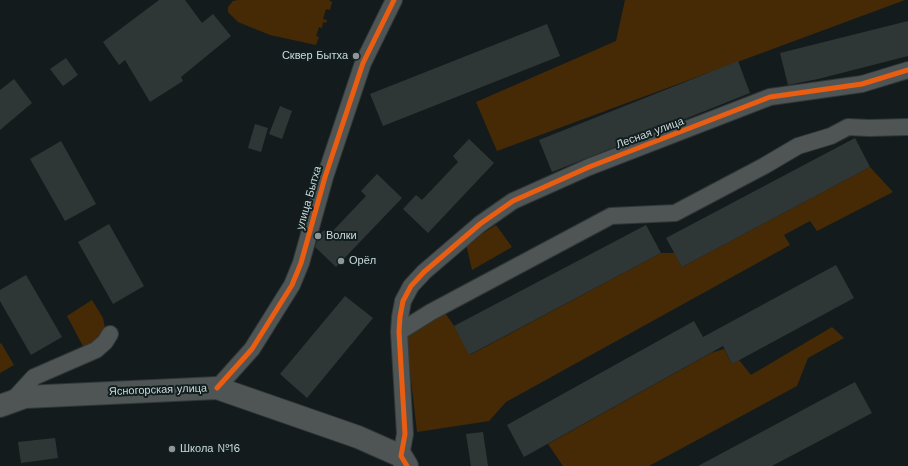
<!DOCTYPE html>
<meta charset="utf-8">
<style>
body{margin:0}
canvas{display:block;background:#141b1c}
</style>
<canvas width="908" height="466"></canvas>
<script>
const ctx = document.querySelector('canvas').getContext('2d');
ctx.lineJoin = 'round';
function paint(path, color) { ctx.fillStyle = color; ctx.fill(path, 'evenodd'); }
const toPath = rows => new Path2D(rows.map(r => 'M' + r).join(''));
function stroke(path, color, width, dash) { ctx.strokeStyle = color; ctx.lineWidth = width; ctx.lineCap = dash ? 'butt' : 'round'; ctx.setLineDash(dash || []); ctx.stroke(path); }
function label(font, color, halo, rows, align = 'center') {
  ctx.font = font + ' "Work Sans",sans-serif'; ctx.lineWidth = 4; ctx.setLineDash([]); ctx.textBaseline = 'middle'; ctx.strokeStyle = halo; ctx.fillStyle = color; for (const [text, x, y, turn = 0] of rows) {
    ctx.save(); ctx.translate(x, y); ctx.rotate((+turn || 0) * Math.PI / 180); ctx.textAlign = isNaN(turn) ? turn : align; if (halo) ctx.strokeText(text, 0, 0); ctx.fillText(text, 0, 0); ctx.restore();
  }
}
paint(toPath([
 [238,0,329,0,332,2,330,10,326,9,323,19,327,20,326,23,323,22,322,28,319,27,316,36,319,37,316,45,270,35,238,22,228,12,228,7,233,1],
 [625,0,905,0,497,151,476,102,616,41],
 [870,167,893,192,817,231,810,221,784,235,790,245,506,402,489,421,417,432,405,328,441,307,454,326,470,355,661,253,675,253,682,267],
 [496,225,512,247,472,270,466,244],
 [92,300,103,318,105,328,94,343,84,348,67,316],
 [832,327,844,338,808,358,797,386,649,466,563,466,548,444,711,353,724,349,732,364,739,360,751,375],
 [1,343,14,365,0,373,0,344]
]), '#452a05');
paint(toPath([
 [159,0,185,0,202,23,213,14,231,36,181,77,183,81,150,102,125,60,119,65,103,42],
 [908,21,908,56,818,79,788,85,780,53],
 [547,24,560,56,383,126,370,94],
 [66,58,78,75,63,86,50,69],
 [738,61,750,93,552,172,539,140],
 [14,79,32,103,0,130,0,90],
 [280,106,292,111,282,139,269,134],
 [255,124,268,128,261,152,248,148],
 [855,138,870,167,682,267,666,238],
 [469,139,494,163,428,233,403,209,416,195,422,200,458,162,453,156],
 [61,141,96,204,65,221,30,159],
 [377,174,402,198,336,267,315,247,319,235,324,230,329,235,366,196,361,191],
 [109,224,144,286,113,304,78,242],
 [646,225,661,253,469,355,454,326],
 [836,265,854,298,732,364,723,346,524,457,507,425,694,321,703,337],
 [26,275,62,337,31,355,0,301,0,290],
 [345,296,373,318,307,398,280,374],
 [855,382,872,413,772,466,698,466],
 [483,432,488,466,471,466,466,434],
 [55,438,58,458,21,463,18,442]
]), '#2f3636');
const street = toPath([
 [399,332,431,312,611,216,675,213,764,166,798,146,831,136,848,127,869,128,908,127],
 [217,388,252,349,292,285,301,263,325,177,363,63,394,0],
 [11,402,34,377,96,350,105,342,110,334],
 [401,456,405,434,399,332,400,317,403,301,411,286,424,272,480,224,513,201,589,167,770,97,862,84,908,70]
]);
const secondary = toPath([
 [0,406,25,397,217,388,358,437,401,456,407,466]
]);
stroke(street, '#323738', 18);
stroke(secondary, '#323738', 24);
stroke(street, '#4f5555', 16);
stroke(secondary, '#4f5555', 22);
stroke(toPath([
 [217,388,252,349,292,285,301,263,325,177,363,63,394,0],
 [407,466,401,456,405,434,399,332,400,317,403,301,411,286,424,272,480,224,513,201,589,167,770,97,862,84,908,70]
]), '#e95d12', 5);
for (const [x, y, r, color] of [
 [356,56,4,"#8e9698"],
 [318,236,4,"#8e9698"],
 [341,261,4,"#8e9698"],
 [172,449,4,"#8e9698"]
]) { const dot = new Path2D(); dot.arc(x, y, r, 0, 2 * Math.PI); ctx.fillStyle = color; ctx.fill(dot); stroke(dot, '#101e1f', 1.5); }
label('11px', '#d0d9da', '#101e1f', [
 ["Сквер Бытха",348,56,"right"],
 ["Волки",326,236],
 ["Орёл",349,261],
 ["Школа №16",180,449]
], 'left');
label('11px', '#d0d9da', '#101e1f', [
 ["Лесная улица",650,133,-20],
 ["улица Бытха",309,198,-74],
 ["Ясногорская улица",158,390,-2]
]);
</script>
